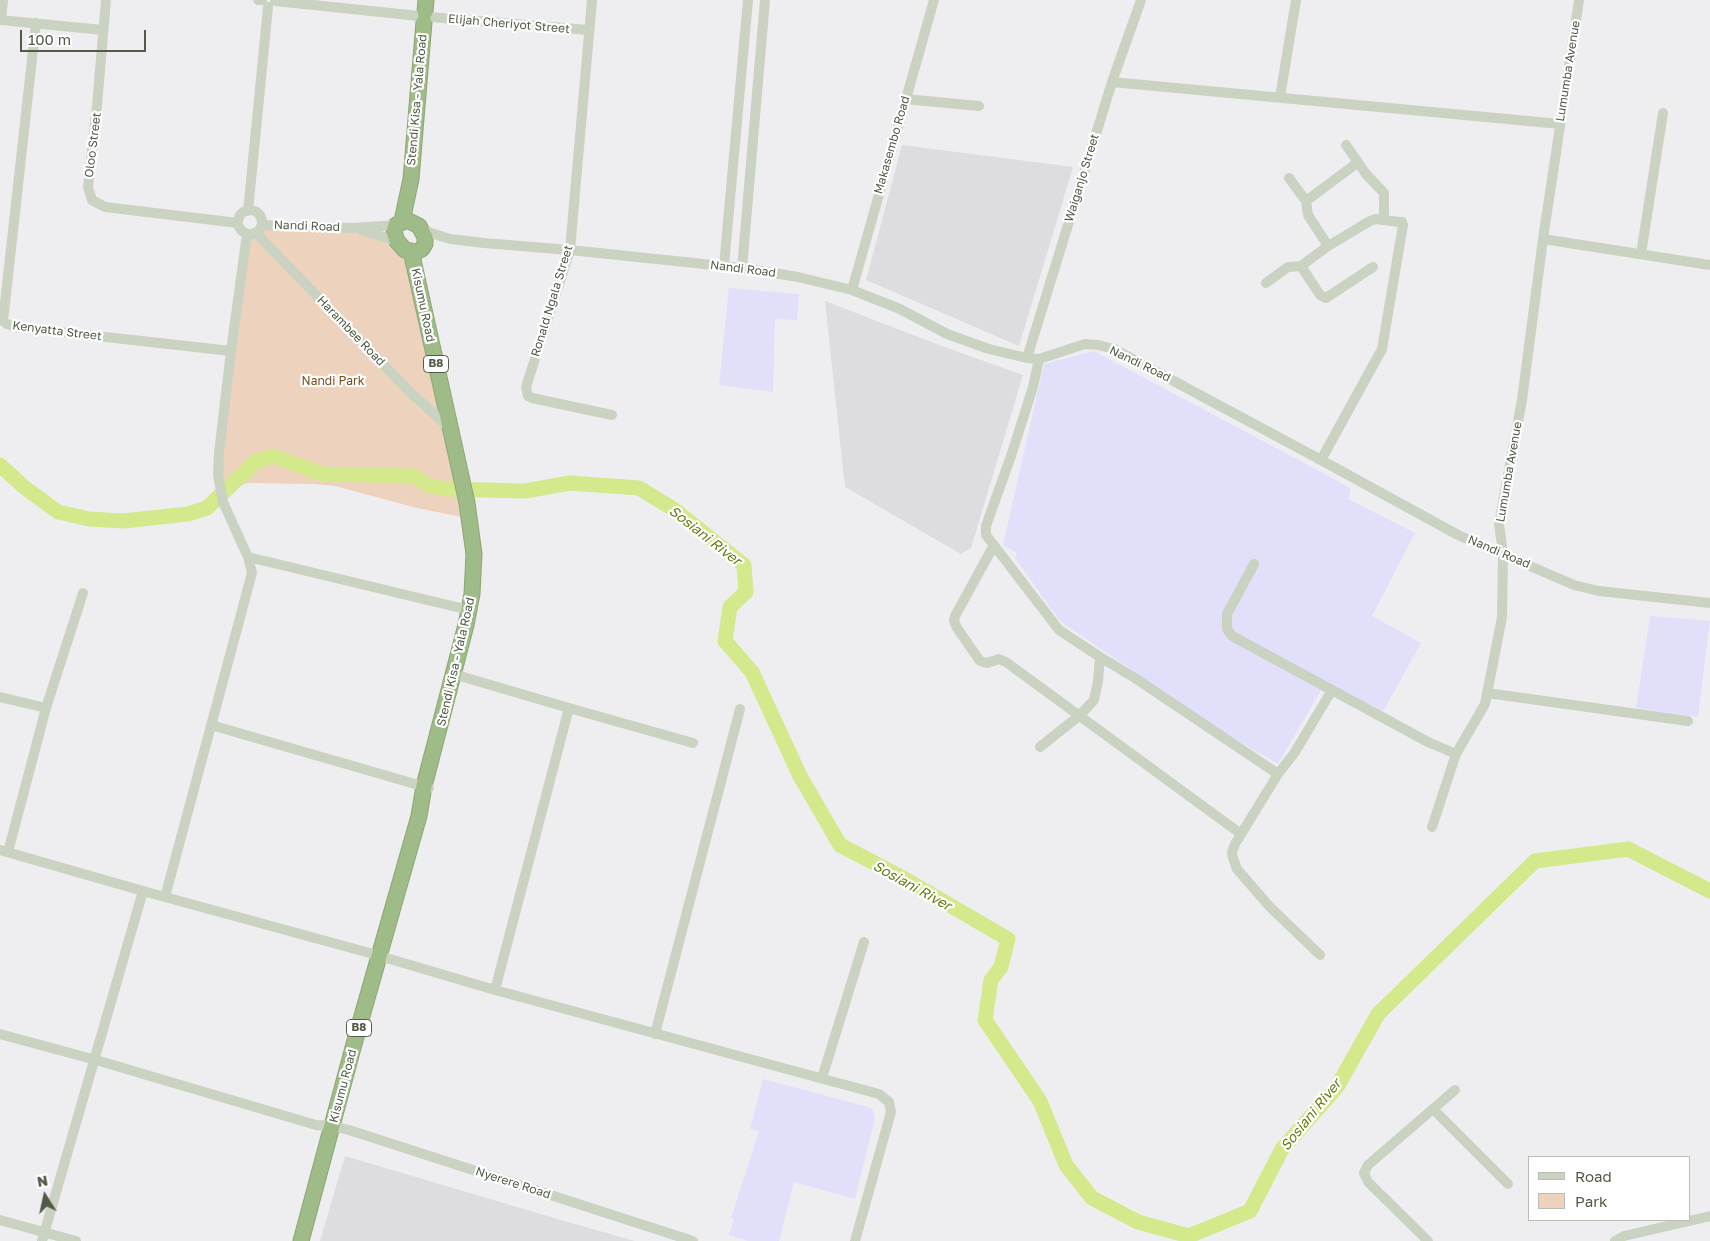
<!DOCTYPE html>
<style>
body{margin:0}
#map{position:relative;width:1710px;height:1241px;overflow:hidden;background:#eeeef1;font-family:"Golos Text",sans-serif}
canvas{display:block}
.legend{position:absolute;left:1528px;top:1156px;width:162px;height:65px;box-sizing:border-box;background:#fff;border:1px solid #b9bdb5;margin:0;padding:6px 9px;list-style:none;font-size:15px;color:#515b47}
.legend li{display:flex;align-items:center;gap:10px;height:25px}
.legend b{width:25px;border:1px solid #b9bdb5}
.north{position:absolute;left:20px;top:1171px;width:50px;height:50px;-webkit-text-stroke:4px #fff;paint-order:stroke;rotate:350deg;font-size:14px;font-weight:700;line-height:20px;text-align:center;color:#515b47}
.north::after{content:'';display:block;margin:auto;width:18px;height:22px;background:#515b47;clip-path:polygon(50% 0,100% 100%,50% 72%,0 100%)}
.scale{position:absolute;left:20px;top:30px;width:126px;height:22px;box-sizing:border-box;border:2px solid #515b47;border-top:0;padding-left:6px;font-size:15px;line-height:18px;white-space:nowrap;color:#515b47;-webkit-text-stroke:4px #fff;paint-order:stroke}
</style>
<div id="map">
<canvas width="1710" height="1241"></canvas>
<ul class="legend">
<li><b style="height:6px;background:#cad3c2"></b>Road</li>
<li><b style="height:14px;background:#edd2be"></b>Park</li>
</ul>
<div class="north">N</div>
<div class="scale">100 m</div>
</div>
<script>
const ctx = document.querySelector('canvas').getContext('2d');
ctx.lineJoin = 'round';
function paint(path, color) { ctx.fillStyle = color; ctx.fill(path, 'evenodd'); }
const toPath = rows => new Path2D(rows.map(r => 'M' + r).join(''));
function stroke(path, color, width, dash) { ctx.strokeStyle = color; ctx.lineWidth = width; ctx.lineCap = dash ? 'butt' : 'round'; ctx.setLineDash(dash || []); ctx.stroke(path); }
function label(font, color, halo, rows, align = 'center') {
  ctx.font = font + ' "Golos Text",sans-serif'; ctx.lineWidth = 4.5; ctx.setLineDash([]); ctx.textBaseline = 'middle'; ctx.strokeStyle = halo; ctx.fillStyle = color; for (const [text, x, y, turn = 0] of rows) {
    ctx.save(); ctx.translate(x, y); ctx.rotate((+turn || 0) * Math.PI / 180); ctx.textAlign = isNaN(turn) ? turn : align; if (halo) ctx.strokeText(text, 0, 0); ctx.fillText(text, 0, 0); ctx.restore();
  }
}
paint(toPath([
 [902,145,1073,167,1019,346,866,280],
 [825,301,939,345,1023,375,971,548,961,554,845,487],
 [345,1156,561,1220,635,1241,320,1241]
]), '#dddddf');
paint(toPath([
 [729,288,799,294,797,320,775,319,773,392,719,385],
 [1094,351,1351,488,1348,499,1415,533,1372,616,1421,643,1379,719,1324,685,1278,764,1218,729,1060,621,1015,558,1017,553,1003,545,1044,364],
 [1650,616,1710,621,1698,717,1636,708],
 [763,1079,872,1108,875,1118,855,1199,794,1182,779,1241,748,1241,729,1235,734,1220,731,1218,759,1131,750,1129]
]), '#e2dffa');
paint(toPath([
 [264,226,353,229,397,242,404,251,449,426,462,517,417,508,335,486,314,484,248,483,237,486,225,502,220,474,249,236,259,233]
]), '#edd2be');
stroke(toPath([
 [0,465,24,487,58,512,89,519,123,521,188,514,207,508,256,461,273,456,322,474,414,476,427,485,445,489,525,491,570,483,639,488,675,510,744,565,746,592,730,607,725,641,752,672,800,776,840,845,903,878,1008,939,1001,967,991,980,985,1020,1040,1101,1066,1165,1092,1198,1138,1222,1189,1236,1250,1211,1282,1149,1337,1087,1378,1014,1535,861,1628,849,1710,891]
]), '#d3e98c', 15);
const highway = toPath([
 [425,12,426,0],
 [407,220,419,226,425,237,425,244,422,249,416,252,405,250,397,241,394,232,396,225,407,220],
 [402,221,411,179,424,22],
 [301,1241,354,1044,419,816,424,786,466,625,472,594,474,554,467,503,411,251]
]);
stroke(highway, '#8aa773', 17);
stroke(toPath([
 [106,0,97,105,88,187,92,200,105,207,238,223],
 [258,0,262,0],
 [592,0,570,250,526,387,528,396,532,398,612,415],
 [275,1,419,16],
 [430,17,588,30],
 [0,20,103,30],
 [1,20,3,0],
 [36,23,3,321,7,324,16,327,231,351],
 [1112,82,1560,124],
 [1280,97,1296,0],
 [905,99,979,106],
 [1346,145,1366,174,1384,193,1384,220],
 [1289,178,1306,201],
 '238 222a12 12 0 1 1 24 0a12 12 0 1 1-24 0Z',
 [248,211,268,7],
 [262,225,353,228,396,225],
 [361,230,397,241],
 [422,230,450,239,484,243,570,250,742,268,798,277,852,290,900,309,947,334,989,349,1027,358,1039,359,1085,344,1098,345,1114,349,1321,460,1458,535,1574,585,1599,591,1710,603],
 [256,233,410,392,444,423,449,423],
 [1543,239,1710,265],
 [1328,246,1308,215,1306,201,1357,163],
 [1641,254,1663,113],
 [724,266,748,0],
 [1301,266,1320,295,1326,298,1373,267],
 [742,268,765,0],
 [1266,283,1288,267,1301,266,1328,246,1370,221,1376,219,1399,222,1402,222,1403,225,1382,349,1321,460],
 [852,290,934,0],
 [1027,358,1112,82,1141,0],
 [1039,359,1033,387,1011,456,986,526,986,535,1059,630,1100,657,1135,678,1278,774,1295,752,1332,690],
 [994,545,955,616,954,621,957,628,980,661,987,663,999,659,1006,662,1241,834],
 [248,557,469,610],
 [1254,564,1227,614,1227,629,1232,636,1428,742,1456,754,1485,704,1502,617,1503,553,1499,524,1522,400,1543,239,1579,0],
 [460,676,569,708,495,990],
 [1487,693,1688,721],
 [0,697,46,708,8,852],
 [46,708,83,593],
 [569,708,693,743],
 [211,725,429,788],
 [1040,747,1080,715,1094,700,1098,681,1100,657],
 [1278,774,1235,844,1232,852,1233,858,1237,869,1269,906,1320,955],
 [1432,827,1456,754],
 [0,850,143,891,366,952,495,990,879,1094,889,1102,891,1112,855,1241],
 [165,897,252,573,248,557,223,502,218,475,219,453,231,351,247,234],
 [0,1034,96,1060,316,1125,332,1126,349,1130,693,1241],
 [655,1034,740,709],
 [822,1078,864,942],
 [1433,1109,1508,1184],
 [0,1220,76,1241],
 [42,1241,143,891],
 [1428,1241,1368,1182,1364,1173,1368,1165,1455,1090],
 [1615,1241,1624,1236,1710,1216]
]), '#cad3c2', 10);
stroke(highway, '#9fbc88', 15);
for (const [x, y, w] of [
 [436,364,25],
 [359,1028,25]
]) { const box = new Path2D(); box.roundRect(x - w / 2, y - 8.5, w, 17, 4); ctx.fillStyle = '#fff'; ctx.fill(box); stroke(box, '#515b47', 1); }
label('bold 11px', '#515b47', null, [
 ["B8",436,364],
 ["B8",359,1028]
]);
label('12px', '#515b47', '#fff', [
 ["Elijah Cheriyot Street",509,24,5],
 ["Lumumba Avenue",1568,71,-81],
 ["Stendi Kisa - Yala Road",417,100,-85],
 ["Oloo Street",93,145,-83],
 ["Makasembo Road",892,145,-74],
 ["Waiganjo Street",1082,178,-73],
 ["Nandi Road",307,226,2],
 ["Nandi Road",743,269,7],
 ["Ronald Ngala Street",552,301,-73],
 ["Kisumu Road",423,305,78],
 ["Kenyatta Street",57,331,7],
 ["Harambee Road",351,331,46],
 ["Nandi Road",1140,364,26],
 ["Lumumba Avenue",1509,472,-80],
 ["Nandi Road",1499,552,23],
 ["Stendi Kisa - Yala Road",456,662,-77],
 ["Kisumu Road",343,1086,-75],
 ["Nyerere Road",513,1183,18]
]);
label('12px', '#7a4d1a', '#fff', [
 ["Nandi Park",333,381]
]);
label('italic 14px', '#657f11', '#fff', [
 ["Sosiani River",705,536,38],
 ["Sosiani River",912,886,29],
 ["Sosiani River",1311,1115,-51]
]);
</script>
